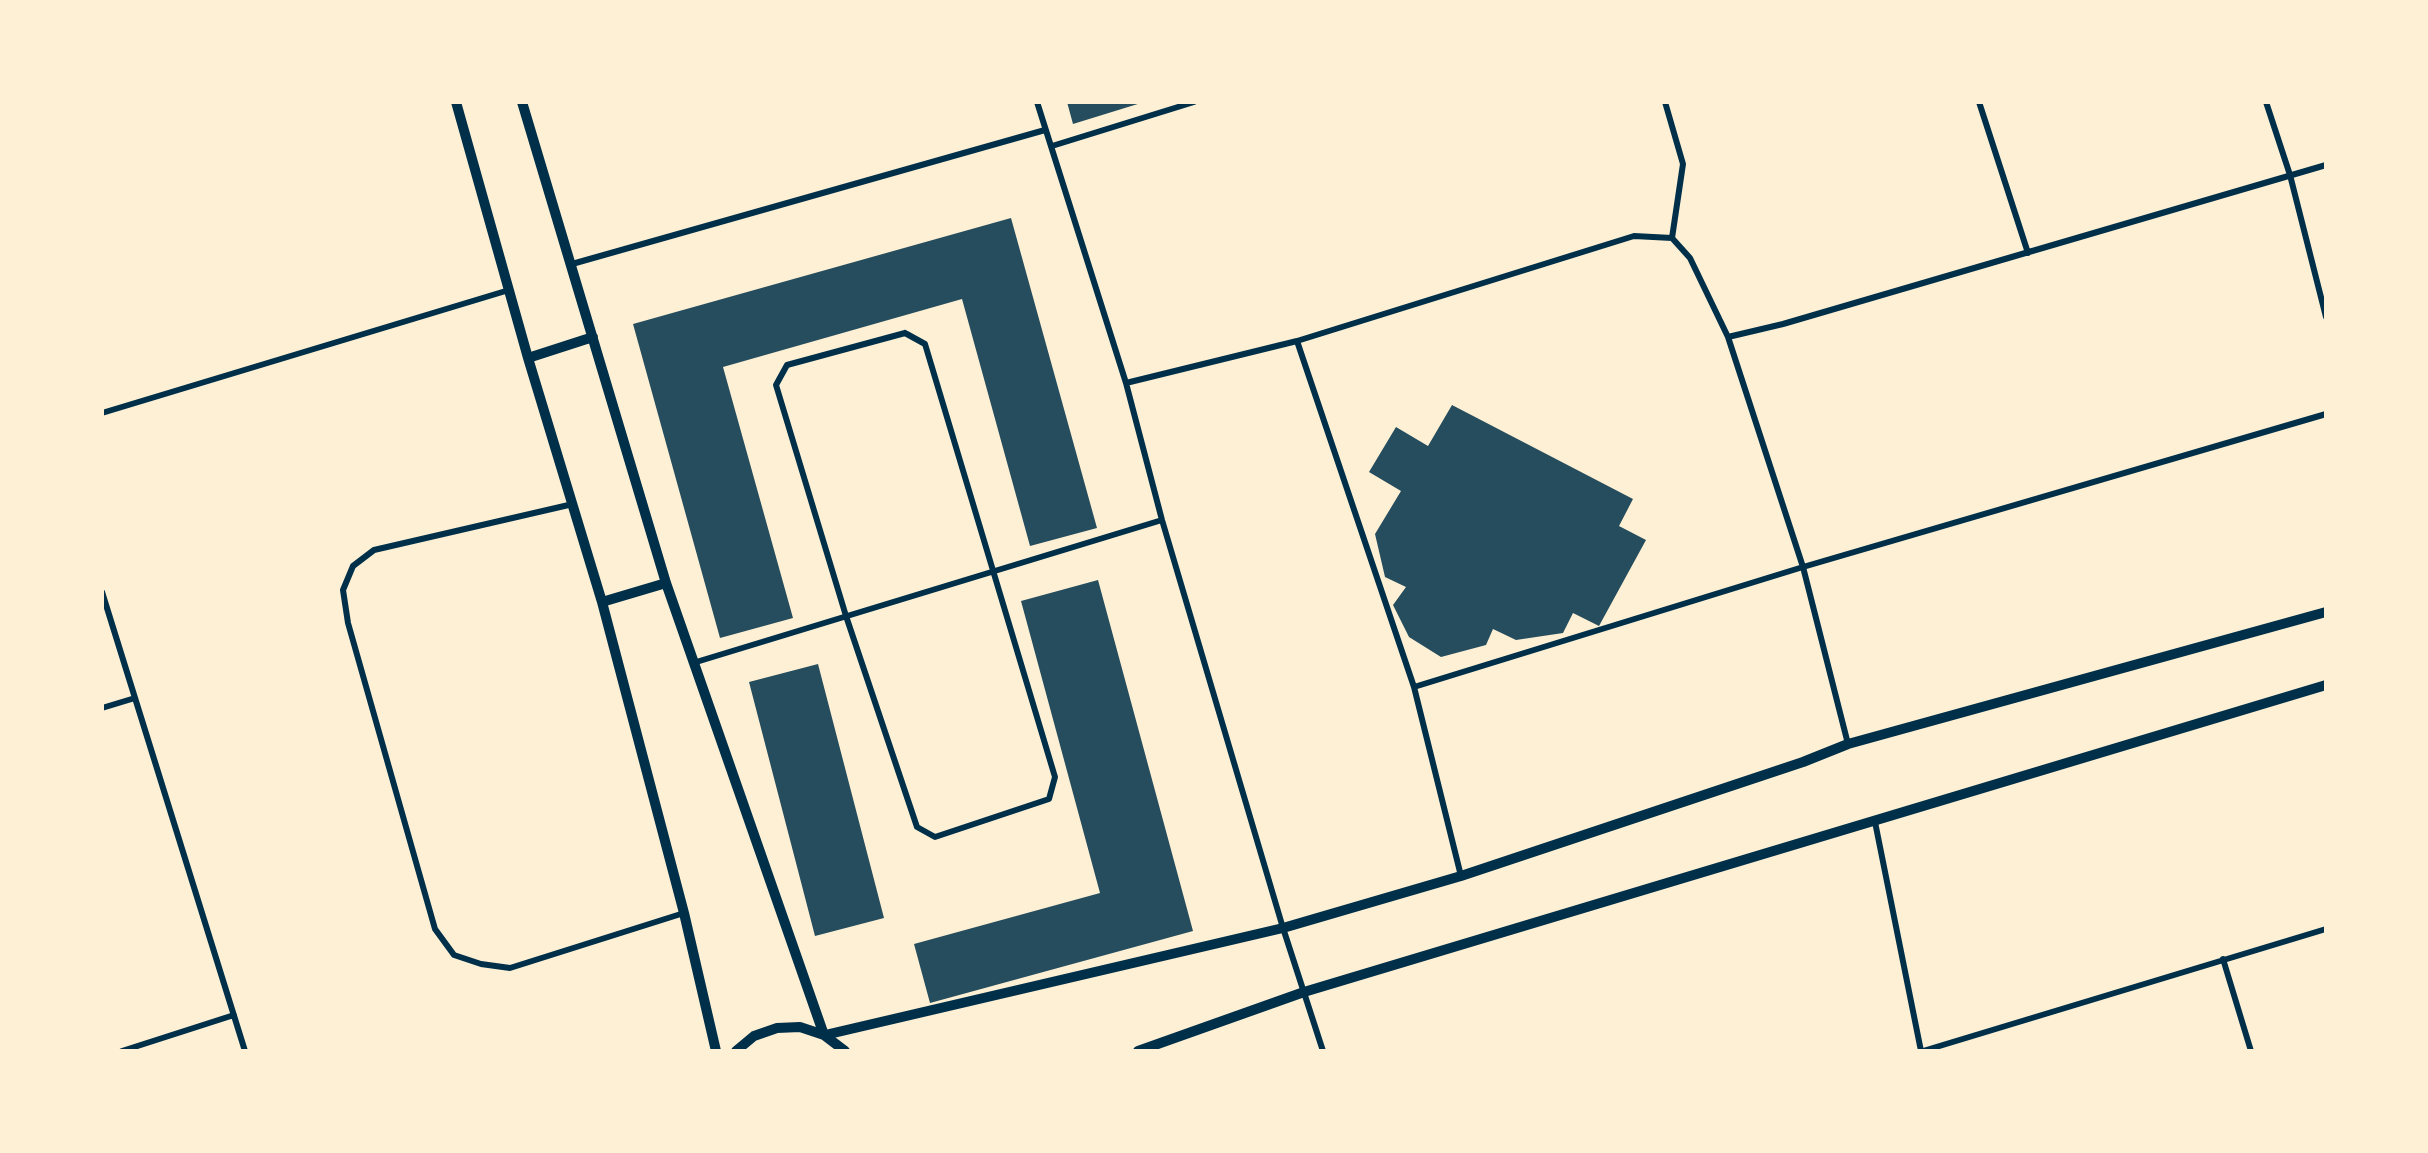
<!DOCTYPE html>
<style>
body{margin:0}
#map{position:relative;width:2428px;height:1153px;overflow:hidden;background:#fdf0d5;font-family:Cabin,sans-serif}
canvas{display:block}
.frame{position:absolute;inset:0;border:104px solid #fdf0d5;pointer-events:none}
</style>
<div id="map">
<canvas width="2428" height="1153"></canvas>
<div class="frame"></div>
</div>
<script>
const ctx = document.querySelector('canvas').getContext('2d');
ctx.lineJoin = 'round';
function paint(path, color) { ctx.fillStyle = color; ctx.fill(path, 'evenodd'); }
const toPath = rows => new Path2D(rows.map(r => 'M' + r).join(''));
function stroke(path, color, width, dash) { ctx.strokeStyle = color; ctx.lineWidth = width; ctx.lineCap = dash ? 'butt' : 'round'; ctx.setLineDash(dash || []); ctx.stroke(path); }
paint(toPath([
 [1067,102,1141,102,1141,103,1073,124],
 [1011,218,1097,528,1030,546,962,299,723,367,793,618,720,638,633,324],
 [1452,405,1633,499,1619,526,1646,540,1599,626,1573,613,1563,633,1516,640,1493,629,1486,645,1441,657,1409,637,1393,605,1406,587,1385,577,1375,534,1401,491,1369,472,1396,427,1428,446],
 [1098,580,1193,931,930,1003,914,944,1100,893,1021,601],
 [818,664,884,918,815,936,749,682]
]), '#264d5e');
stroke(toPath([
 [1037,102,1126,383,1162,520,1283,928,1323,1051],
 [1665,102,1683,164,1672,238],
 [1979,102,2028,253],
 [2266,102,2290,175,2326,317],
 [1052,146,1194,102],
 [572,264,1045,130],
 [905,333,925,344,1055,777,1049,799,935,837,917,827,846,616,776,385,787,365,905,333],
 [1728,337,1803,567,1848,744],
 [1297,341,1414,687,1461,876],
 [1126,383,1297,341,1634,236,1672,238,1690,258,1728,337,1783,324,2326,165],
 [102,413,509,290],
 [573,504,374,550,353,566,343,590,348,623,435,929,454,955,481,964,510,968,684,913],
 [102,592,245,1051],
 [693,663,1162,520],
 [1414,687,1803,567,2326,414],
 [102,708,135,698],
 [1875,822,1921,1051],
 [2223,959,2251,1051],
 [122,1051,234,1015],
 [1923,1051,2326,929]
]), '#003049', 6);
stroke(toPath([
 [456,102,528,358,602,602,684,913,716,1051],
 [522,102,666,583,824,1035],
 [528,358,593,337],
 [602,602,666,583],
 [825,1035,1283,928,1461,876,1803,762,1848,744,2326,612],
 [736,1051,754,1036,777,1028,800,1027,824,1035,845,1051],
 [1138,1051,1304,992,2326,685]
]), '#003049', 10);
</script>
